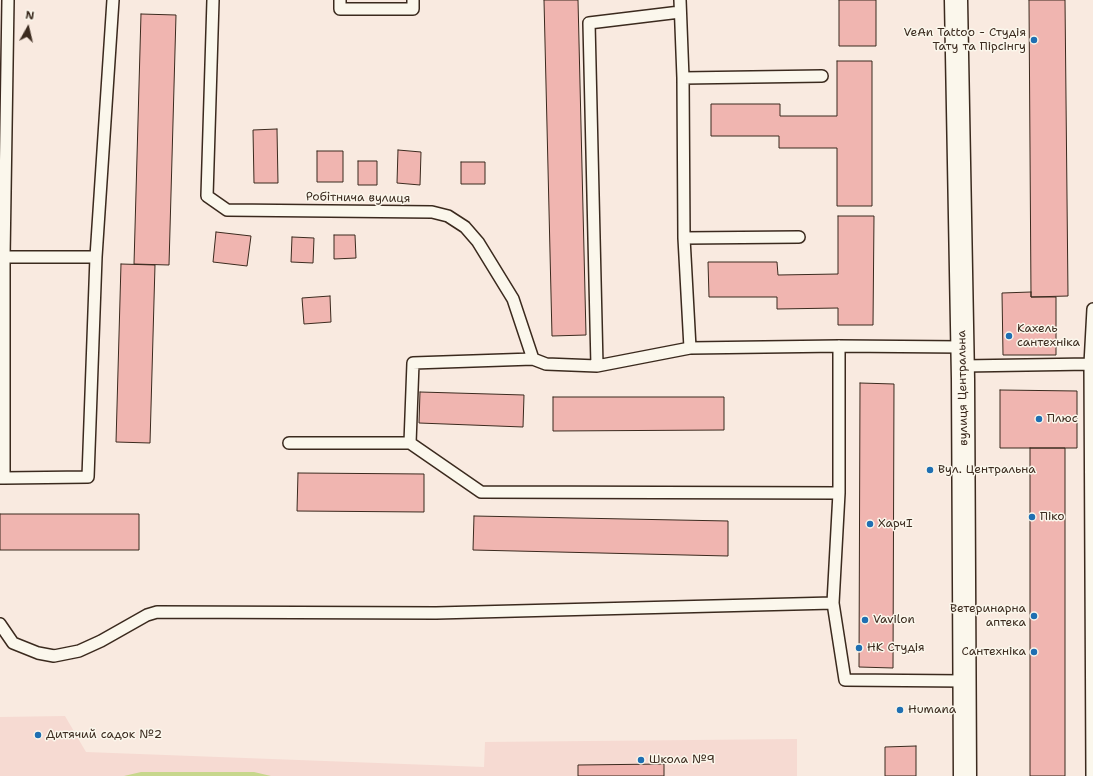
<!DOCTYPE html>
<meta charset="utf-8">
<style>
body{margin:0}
#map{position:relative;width:1093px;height:776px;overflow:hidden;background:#f9eae0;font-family:"Shantell Sans",sans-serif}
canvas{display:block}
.north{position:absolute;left:8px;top:8px;width:40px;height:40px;-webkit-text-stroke:3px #fbf7ec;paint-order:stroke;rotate:8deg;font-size:11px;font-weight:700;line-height:16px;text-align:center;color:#3b2a1e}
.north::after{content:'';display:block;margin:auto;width:14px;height:18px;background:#3b2a1e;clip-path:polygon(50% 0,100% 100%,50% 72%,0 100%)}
</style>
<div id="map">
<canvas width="1093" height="776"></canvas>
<div class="north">N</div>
</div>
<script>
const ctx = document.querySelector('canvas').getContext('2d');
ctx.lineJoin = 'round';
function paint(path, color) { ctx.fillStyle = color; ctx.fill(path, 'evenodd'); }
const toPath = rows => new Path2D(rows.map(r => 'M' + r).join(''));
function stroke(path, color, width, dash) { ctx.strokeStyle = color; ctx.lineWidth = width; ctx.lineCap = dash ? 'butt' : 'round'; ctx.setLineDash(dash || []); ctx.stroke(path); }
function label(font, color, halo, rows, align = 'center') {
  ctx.font = font + ' "Shantell Sans",sans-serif'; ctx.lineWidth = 3; ctx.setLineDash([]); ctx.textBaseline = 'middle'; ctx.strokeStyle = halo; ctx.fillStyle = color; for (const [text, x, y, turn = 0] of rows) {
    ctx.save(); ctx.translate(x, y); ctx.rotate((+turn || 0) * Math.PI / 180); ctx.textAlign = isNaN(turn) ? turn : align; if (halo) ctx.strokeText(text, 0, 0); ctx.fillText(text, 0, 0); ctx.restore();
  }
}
paint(toPath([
 [65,716,86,752,484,767,485,742,797,739,797,776,0,776,0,717]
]), '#f6dad2');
paint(toPath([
 [141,772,254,772,271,776,124,776]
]), '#c7d78c');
const building = toPath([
 [544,0,578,0,586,335,552,336,544,0],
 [839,0,876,0,876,46,839,46,839,0],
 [1029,0,1065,0,1068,296,1031,297,1029,0],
 [141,14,176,15,169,265,134,264,141,14],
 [837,61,872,61,872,206,837,206,837,148,779,148,779,136,711,136,711,104,780,104,780,116,837,116,837,61],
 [277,129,278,183,254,183,253,130,277,129],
 [398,150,421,152,420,185,397,183,398,150],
 [317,151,343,151,343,182,317,182,317,151],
 [358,161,377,161,377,185,358,185,358,161],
 [461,162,485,162,485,184,461,184,461,162],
 [838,216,874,216,873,325,838,325,838,308,777,309,777,297,709,297,708,262,777,262,778,275,838,274,838,216],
 [216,232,251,236,247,266,213,262,216,232],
 [334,235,355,235,356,258,334,259,334,235],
 [292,237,314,238,313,263,291,262,292,237],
 [121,264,155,265,150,443,116,442,121,264],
 [1031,292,1031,297,1056,297,1056,355,1003,355,1002,293,1031,292],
 [330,296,331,322,304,324,302,298,330,296],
 [860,383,894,384,893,668,859,667,860,383],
 [1000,390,1077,391,1077,448,1000,448,1000,390],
 [420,392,524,395,523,427,419,423,420,392],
 [553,397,724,397,724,430,553,431,553,397],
 [1030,448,1065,448,1065,776,1030,776,1030,448],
 [298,473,424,474,424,512,297,511,298,473],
 [0,514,139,514,139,550,0,550,0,514],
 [474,516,728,521,728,556,473,550,474,516],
 [916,746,916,776,885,776,885,747,916,746],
 [664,764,664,776,578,776,578,765,664,764]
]);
paint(building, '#f0b5b0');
stroke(building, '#3b2a1e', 1);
const service = toPath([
 [213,0,207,196,227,210,432,212,448,216,465,227,478,242,513,299,533,359],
 [340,0,340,9,413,9,413,0],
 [680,0,683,78,684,238,690,348],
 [683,78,822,76],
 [684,238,799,237],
 [4,257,96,257],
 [839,346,839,493,833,603,845,680,965,681],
 [1090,364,1092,776],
 [597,366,589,23,680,12],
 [963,366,1090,364,1093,309],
 [289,443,410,443,481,492,839,493],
 [410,443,413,363,533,359,546,364,597,366,690,348,839,346,963,347],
 [0,478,4,478,4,257,8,0],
 [4,478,88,477,96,257,113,0],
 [0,624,13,643,38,653,54,656,79,651,101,641,147,615,157,612,436,613,833,603]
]);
const tertiary = toPath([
 [956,0,963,379,965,776]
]);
stroke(service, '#3b2a1e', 14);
stroke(tertiary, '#3b2a1e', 25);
stroke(service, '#fbf7ec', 11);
stroke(tertiary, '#fbf7ec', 22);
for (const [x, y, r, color] of [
 [1034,40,4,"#1f6fb2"],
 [1009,336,4,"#1f6fb2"],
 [1039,419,4,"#1f6fb2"],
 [930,470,4,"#1f6fb2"],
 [1032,517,4,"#1f6fb2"],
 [870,524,4,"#1f6fb2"],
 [1034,616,4,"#1f6fb2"],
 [865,620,4,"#1f6fb2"],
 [859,648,4,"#1f6fb2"],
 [1034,652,4,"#1f6fb2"],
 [900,710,4,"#1f6fb2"],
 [38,735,4,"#1f6fb2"],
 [641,760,4,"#1f6fb2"]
]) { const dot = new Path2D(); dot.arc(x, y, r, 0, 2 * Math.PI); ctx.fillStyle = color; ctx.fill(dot); stroke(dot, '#fbf7ec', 1.5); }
label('12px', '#3b2a1e', '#fbf7ec', [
 ["VeAn Tattoo - Студія",1026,33,"right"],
 ["Тату та Пірсінгу",1026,47,"right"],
 ["Кахель",1017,329],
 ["сантехніка",1017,343],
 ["Плюс",1047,419],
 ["Вул. Центральна",938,470],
 ["Піко",1040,517],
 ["ХарчI",878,524],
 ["Ветеринарна",1026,609,"right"],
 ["аптека",1026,623,"right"],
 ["Vavilon",873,620],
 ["НК Студія",867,648],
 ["Сантехніка",1026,652,"right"],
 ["Humana",908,710],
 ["Дитячий садок №2",46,735],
 ["Школа №9",649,760]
], 'left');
label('12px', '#3b2a1e', '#fbf7ec', [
 ["Робітнича вулиця",358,198,1],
 ["вулиця Центральна",963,388,-91]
]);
</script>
